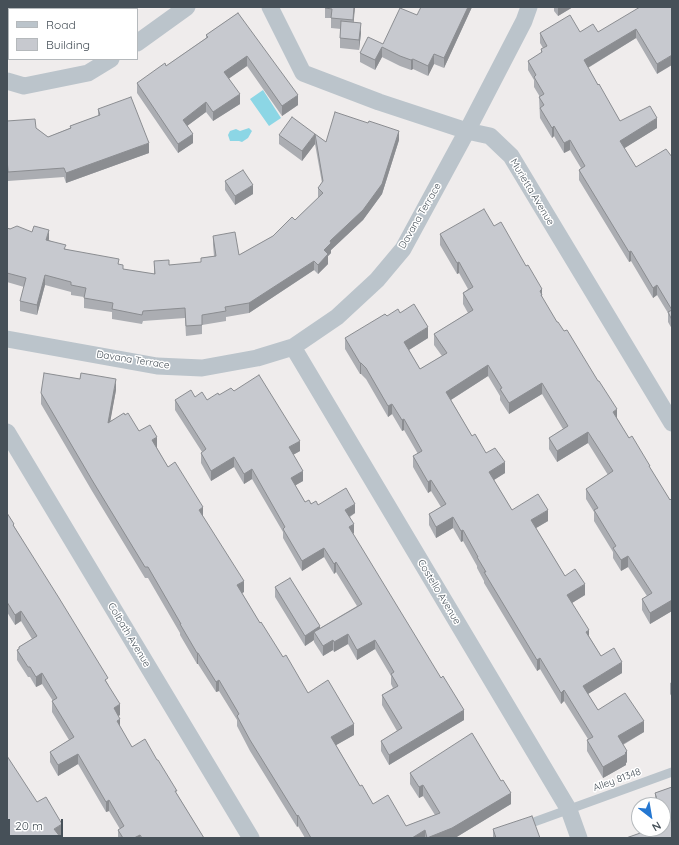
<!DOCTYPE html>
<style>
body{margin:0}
#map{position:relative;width:679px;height:845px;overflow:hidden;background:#efecec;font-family:Quicksand,sans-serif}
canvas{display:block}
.frame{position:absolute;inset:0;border:8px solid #465058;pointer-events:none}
.legend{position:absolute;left:8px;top:8px;width:130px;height:52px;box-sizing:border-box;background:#fff;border:1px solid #b5b9bc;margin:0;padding:5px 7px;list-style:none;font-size:12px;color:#465058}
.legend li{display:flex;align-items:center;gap:8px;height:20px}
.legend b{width:20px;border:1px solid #b5b9bc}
.north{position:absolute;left:631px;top:797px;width:40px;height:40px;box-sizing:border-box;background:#fff;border:1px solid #b5b9bc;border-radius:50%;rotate:149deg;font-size:11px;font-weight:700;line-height:16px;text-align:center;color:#465058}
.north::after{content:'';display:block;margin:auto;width:14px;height:18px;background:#2577d1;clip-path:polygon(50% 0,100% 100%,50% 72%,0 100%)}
.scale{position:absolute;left:8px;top:819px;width:55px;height:18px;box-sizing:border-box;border:2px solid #465058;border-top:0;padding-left:5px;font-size:12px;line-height:14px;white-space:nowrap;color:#465058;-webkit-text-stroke:3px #fff;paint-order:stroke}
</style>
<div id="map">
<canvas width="679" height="845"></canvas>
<div class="frame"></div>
<ul class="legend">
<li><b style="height:5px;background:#bbc4cb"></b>Road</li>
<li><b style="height:11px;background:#c7c9cf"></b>Building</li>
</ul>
<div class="north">N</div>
<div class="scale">20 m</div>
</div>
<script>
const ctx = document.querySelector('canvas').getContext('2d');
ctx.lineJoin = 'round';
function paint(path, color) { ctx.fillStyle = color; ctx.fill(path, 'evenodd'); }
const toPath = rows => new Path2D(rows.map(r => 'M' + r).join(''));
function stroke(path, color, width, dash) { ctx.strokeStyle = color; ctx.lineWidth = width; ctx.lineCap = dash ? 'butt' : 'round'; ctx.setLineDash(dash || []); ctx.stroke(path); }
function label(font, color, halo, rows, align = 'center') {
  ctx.font = font + ' Quicksand,sans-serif'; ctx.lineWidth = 3; ctx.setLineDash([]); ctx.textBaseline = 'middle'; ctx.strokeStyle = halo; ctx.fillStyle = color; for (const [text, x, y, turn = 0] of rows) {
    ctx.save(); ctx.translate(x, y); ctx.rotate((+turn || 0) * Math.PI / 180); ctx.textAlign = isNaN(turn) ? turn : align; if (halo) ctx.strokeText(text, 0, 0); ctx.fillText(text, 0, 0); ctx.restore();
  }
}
paint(toPath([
 [263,90,281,118,269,126,250,99],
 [249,128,252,131,248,138,242,142,239,141,230,141,228,135,230,131,236,129,240,131]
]), '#8cd6e5');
stroke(toPath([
 [523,826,672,772]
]), '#bbc4cb', 9);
stroke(toPath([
 [270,7,303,73,379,102,467,131,490,136,511,156,672,423],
 [137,43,187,7],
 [7,81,24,86,88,73,111,59],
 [7,339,157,366,202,368,257,358,293,347,337,317,377,280,403,249,467,131,524,21,529,7],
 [293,347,569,810,579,838],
 [7,432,251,838]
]), '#bbc4cb', 17);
paint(toPath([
 [7,7,93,7,90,9,9,9,9,38,7,37],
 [320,7,355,7,353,22,361,33,359,50,340,48,340,38,341,29,331,28,331,18,325,18,325,7],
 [472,7,444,68,434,64,428,76,413,69,411,70,400,66,382,57,375,70,360,62,360,53,383,44,417,15],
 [554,7,573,7,558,16,554,11],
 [672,7,657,74,636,38,588,68,620,121,657,128,624,148,636,167,672,157,672,329,668,322,668,313,657,295,653,298,631,261,629,262,579,180,579,170,581,168,570,150,564,153,554,136,552,138,540,118,539,97,540,97,534,87,534,80,528,70,528,61,541,53,541,49,543,48,540,43,540,33,598,32],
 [238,13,298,105,282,116,247,66,229,78,240,104,213,121,206,112,187,126,193,143,178,153,137,93,137,83,166,66,206,38,206,35],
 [98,109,149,153,66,183,64,177,8,181,7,168,7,121,36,128,48,137,70,128,70,126,98,116],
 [315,134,326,142,399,140,382,194,363,220,331,250,331,253,328,256,328,264,318,274,314,270,249,313,226,317,226,321,202,325,202,334,186,336,185,318,143,321,142,324,112,319,112,312,84,308,84,297,71,295,71,292,45,285,37,315,20,311,20,301,24,287,7,282,7,228,49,239,49,240,66,249,119,264,123,269,154,274,154,261,169,265,201,263,201,258,214,256,213,245,213,236,239,255,273,236,295,220,318,198,318,188,322,183,315,144],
 [279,135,315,144,302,161,279,144],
 [225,181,253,194,235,205,225,190],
 [494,226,542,298,629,438,650,468,670,500,672,500,672,611,650,624,642,610,642,599,647,596,628,567,621,571,613,558,613,552,594,521,594,512,586,499,586,489,608,475,588,443,557,462,549,449,549,438,563,429,542,394,509,414,500,400,500,396,488,376,451,400,472,436,486,453,505,473,494,480,512,510,548,521,536,528,565,576,585,595,572,603,589,636,601,656,622,673,588,694,598,710,644,732,623,745,627,762,626,763,626,765,603,778,587,751,587,740,588,739,564,701,561,704,540,669,537,671,484,583,484,581,477,568,477,566,463,541,461,542,453,528,436,538,429,525,429,514,441,507,431,491,428,493,413,467,413,456,418,454,404,430,402,431,392,414,388,417,366,379,361,374,360,374,345,349,345,338,387,316,400,313,428,338,409,350,420,369,442,356,434,345,434,334,468,313,463,304,463,293,468,289,459,273,457,274,440,245,440,234],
 [80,379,116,390,110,421,125,415,139,431,157,448,168,467,203,517,244,592,242,593,260,623,283,657,308,693,354,735,336,745,360,786,373,804,406,826,435,815,423,796,419,798,410,784,410,773,511,804,455,838,305,838,298,826,297,827,250,751,237,726,237,720,219,691,216,692,198,664,197,664,180,635,180,633,148,578,145,578,92,491,41,404,41,393],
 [234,391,300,451,293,455,303,481,295,485,305,502,355,513,350,517,354,533,353,534,464,720,389,765,381,751,381,741,397,731,382,705,382,695,393,688,391,684,391,676,375,649,357,660,348,644,334,652,333,650,323,656,314,642,314,640,305,646,275,597,275,587,320,628,357,606,336,572,334,574,324,557,302,571,283,538,283,532,252,479,244,484,234,467,211,481,201,463,201,453,202,452,175,410,175,400,195,397,207,400,219,395],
 [7,513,14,526,108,684,120,715,118,716,120,727,132,747,177,794,204,838,118,838,118,830,120,829,109,811,106,812,78,764,58,776,50,762,50,752,69,740,52,712,52,701,53,701,42,684,36,687,30,677,28,677,17,660,17,650,19,649,19,647,32,639,21,621,15,625,7,612],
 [672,637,672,651,671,649,671,638],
 [672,682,672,697,670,694,670,683],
 [672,787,672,838,626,838,647,831,647,829,663,829,663,805,655,805,655,793],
 [493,829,540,838,493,838]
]), '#abadb2');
paint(toPath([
 [79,7,93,7,90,9,77,9],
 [354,7,355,7,353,30,353,20],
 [468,7,472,7,444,68,444,58],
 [558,7,573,7,558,16],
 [361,23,361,33,359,50,359,40],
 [636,29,636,38,584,70,584,60],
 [382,47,382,57,375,70,375,60],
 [434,54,434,64,428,76,428,66],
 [672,55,672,65,657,74,657,64],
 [247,56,247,66,224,82,224,72],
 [413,59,413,69,411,70,411,60],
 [240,94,240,104,213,121,213,112],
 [298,95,298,105,282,116,282,106],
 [206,102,206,112,183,129,183,120],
 [657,118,657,128,620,151,620,141],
 [554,126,554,136,552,138,552,128],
 [399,131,399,140,382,194,363,220,331,250,331,253,328,256,328,264,318,274,318,265,324,250,330,241],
 [193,134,193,143,178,153,178,144],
 [315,134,315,144,302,161,302,151],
 [570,140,570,150,564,153,564,143],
 [149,143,149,153,66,183,66,173],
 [253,185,253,194,235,205,235,196],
 [49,230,49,239,46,249,46,240],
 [631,251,631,261,629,262,629,252],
 [314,261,314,270,249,313,249,303],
 [459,262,459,273,457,274,457,263],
 [45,275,45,285,37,315,37,305],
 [657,285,657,295,653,298,653,288],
 [542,289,542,306,540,291],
 [428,327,428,338,404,353,404,342],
 [360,363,361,363,361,374,360,374],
 [488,365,488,376,446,403,446,392],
 [116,379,116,390,108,434,108,423],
 [542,383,542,394,509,414,509,403],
 [392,404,392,414,388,417,388,406],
 [617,409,617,420,613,412],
 [404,419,404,430,402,431,402,420],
 [588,432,588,443,557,462,557,451],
 [157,437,157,448,152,451,152,440],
 [300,441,300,451,289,457,289,447],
 [234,457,234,467,211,481,211,471],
 [505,462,505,473,489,483,489,472],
 [252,469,252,479,244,484,244,474],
 [303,471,303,481,291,488,291,478],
 [431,480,431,491,428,493,428,482],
 [355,504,355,513,345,519,345,510],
 [203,507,203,518,199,510],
 [548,510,548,521,531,531,531,520],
 [453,517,453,528,436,538,436,527],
 [354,524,354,533,349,537,349,527],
 [463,530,463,541,461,542,461,531],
 [324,548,324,557,302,571,302,561],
 [628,556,628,567,621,571,621,560],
 [336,562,336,572,334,574,334,564],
 [244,581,244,592,237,596,237,585],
 [585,584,585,595,567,606,567,595],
 [672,600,672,611,650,624,650,613],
 [21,611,21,621,15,625,15,615],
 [320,626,320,636,314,632,314,640,305,646,305,636],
 [589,630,589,641,586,632],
 [348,634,348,644,334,652,334,642],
 [333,640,333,650,323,656,323,646],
 [375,640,375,649,357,660,357,650],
 [197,653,198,653,198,664,197,664],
 [540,658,540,669,537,671,537,660],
 [622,662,622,673,583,697,583,686],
 [42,673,42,684,36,687,36,677],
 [219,680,219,691,216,692,216,682],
 [564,690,564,701,561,704,561,693],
 [120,704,120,715,114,719,114,708],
 [464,710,464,720,389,765,389,755],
 [120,719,120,729,117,721],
 [644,721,644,732,618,747,618,736],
 [354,724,354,735,331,748,331,737],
 [627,751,627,762,626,763,626,765,603,778,603,767],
 [78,754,78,764,58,776,58,765],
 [423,785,423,796,419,798,419,787],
 [511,793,511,804,455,838,427,838],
 [109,800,109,811,106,812,106,802],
 [298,815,298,826,297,827,297,816],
 [62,824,62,837,61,838,54,838,54,829],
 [425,830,425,838,412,838],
 [140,835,140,838,134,838]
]), '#8b8d91');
const building = toPath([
 [7,7,79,7,77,9,9,9,9,28,7,28,7,7],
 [325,7,354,7,353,20,331,18,332,9,325,8,325,7],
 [421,7,468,7,444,58,434,54,428,66,413,59,411,60,400,56,382,47,375,60,360,53,368,37,383,44,400,8,417,15,421,7],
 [640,7,672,7,672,55,657,64,636,29,584,60,598,85,599,84,620,121,650,106,657,118,620,141,636,167,666,149,672,157,672,320,668,312,672,310,657,285,653,288,631,251,629,252,579,170,585,166,570,140,564,143,554,126,552,128,540,108,544,105,539,97,544,94,534,77,536,75,528,61,542,52,541,49,547,46,540,33,570,15,580,32,593,24,598,32,640,7],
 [238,13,298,95,282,106,247,56,224,72,240,94,213,112,206,102,183,120,193,134,178,144,137,83,165,63,166,66,208,37,206,35,238,13],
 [341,21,361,23,359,40,340,38,341,21],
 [131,97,149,143,66,173,64,168,8,172,7,158,7,121,35,119,36,128,48,137,71,128,70,126,100,115,98,109,131,97],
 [335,112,368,123,369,121,399,131,382,184,363,210,330,241,331,243,324,250,328,254,318,265,314,261,249,303,225,307,226,311,202,315,202,325,186,326,185,308,143,311,142,315,112,309,113,303,84,298,86,288,71,285,71,282,45,275,37,305,20,301,26,278,7,273,7,228,10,229,17,226,32,232,34,226,49,230,46,240,66,245,64,249,119,259,118,264,123,265,123,269,155,274,154,261,169,260,169,265,201,262,201,258,216,256,213,236,235,232,239,255,273,236,292,217,295,220,323,193,318,188,323,181,315,134,326,142,335,112],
 [292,117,315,134,302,151,279,135,292,117],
 [243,170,253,185,235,196,225,181,243,170],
 [484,209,494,226,501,222,526,266,528,265,542,289,540,291,542,295,541,295,557,322,558,322,564,331,567,330,598,381,599,381,617,409,613,412,629,438,632,436,650,466,649,466,670,500,671,499,672,500,672,600,650,613,642,599,652,593,628,556,621,560,613,548,616,546,594,510,598,508,586,489,613,471,588,432,557,451,549,438,568,426,542,383,509,403,500,389,502,388,488,365,446,392,472,436,475,434,486,453,495,448,505,462,489,472,512,510,538,494,548,510,531,520,565,576,575,569,585,584,567,595,589,630,586,632,601,656,614,648,622,662,583,686,598,710,625,693,644,721,618,736,627,751,625,753,626,754,603,767,587,740,593,737,564,690,561,693,540,658,537,660,484,572,486,572,477,557,478,557,463,530,461,531,453,517,436,527,429,514,446,504,431,480,428,482,413,456,422,451,404,419,402,420,392,404,388,406,366,368,361,363,360,363,345,338,385,314,387,316,398,309,400,313,414,304,428,327,404,342,420,369,447,353,434,334,473,310,463,293,473,287,459,262,457,263,440,234,484,209],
 [44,373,80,379,81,373,116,379,108,423,124,413,125,415,128,413,139,431,150,425,157,437,152,440,168,467,175,462,203,507,199,510,244,581,237,585,260,623,261,622,283,657,286,655,308,693,328,680,354,724,331,737,360,786,362,785,373,804,388,795,406,826,440,813,423,785,419,787,410,773,472,733,501,781,503,780,511,793,452,828,427,838,425,830,412,838,311,838,298,815,297,816,250,740,237,716,239,714,219,680,216,682,198,653,197,653,180,624,181,624,148,567,145,567,92,480,41,393,44,373],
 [259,375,300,441,289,447,303,471,291,478,305,502,309,500,311,504,316,501,318,505,346,488,355,504,345,510,354,524,349,527,441,678,443,676,464,710,389,755,381,741,402,728,382,695,398,686,391,674,394,672,375,640,357,650,348,634,334,642,333,640,323,646,314,632,362,604,336,562,334,564,324,548,302,561,283,529,285,527,252,469,244,474,234,457,211,471,201,453,206,449,175,400,191,390,195,397,202,392,207,400,218,393,219,395,231,388,234,391,259,375],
 [7,513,14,524,13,525,59,598,108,678,105,680,120,704,114,708,120,719,117,721,132,747,145,739,157,760,158,760,177,791,175,791,204,838,142,838,140,835,134,838,123,838,118,830,124,826,109,800,106,802,78,754,58,765,50,752,74,737,52,701,57,698,42,673,36,677,30,667,28,667,17,650,19,649,19,647,37,636,21,611,15,615,7,602,7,513],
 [290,578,320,626,305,636,275,587,290,578],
 [7,756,37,802,46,797,62,824,54,829,61,838,7,838,7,756],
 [672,787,672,838,626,838,649,830,649,829,663,829,663,818,664,818,663,816,663,805,659,805,655,793,672,787],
 [532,816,540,838,496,838,493,829,532,816]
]);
paint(building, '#c7c9cf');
stroke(building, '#8b8d91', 1);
label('10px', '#465058', '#fff', [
 ["Murietta Avenue",532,192,59],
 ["Davana Terrace",420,216,-60],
 ["Davana Terrace",133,360,9],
 ["Costello Avenue",439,592,59],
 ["Colbath Avenue",129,635,59],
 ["Alley 81348",617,780,-20]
]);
</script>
